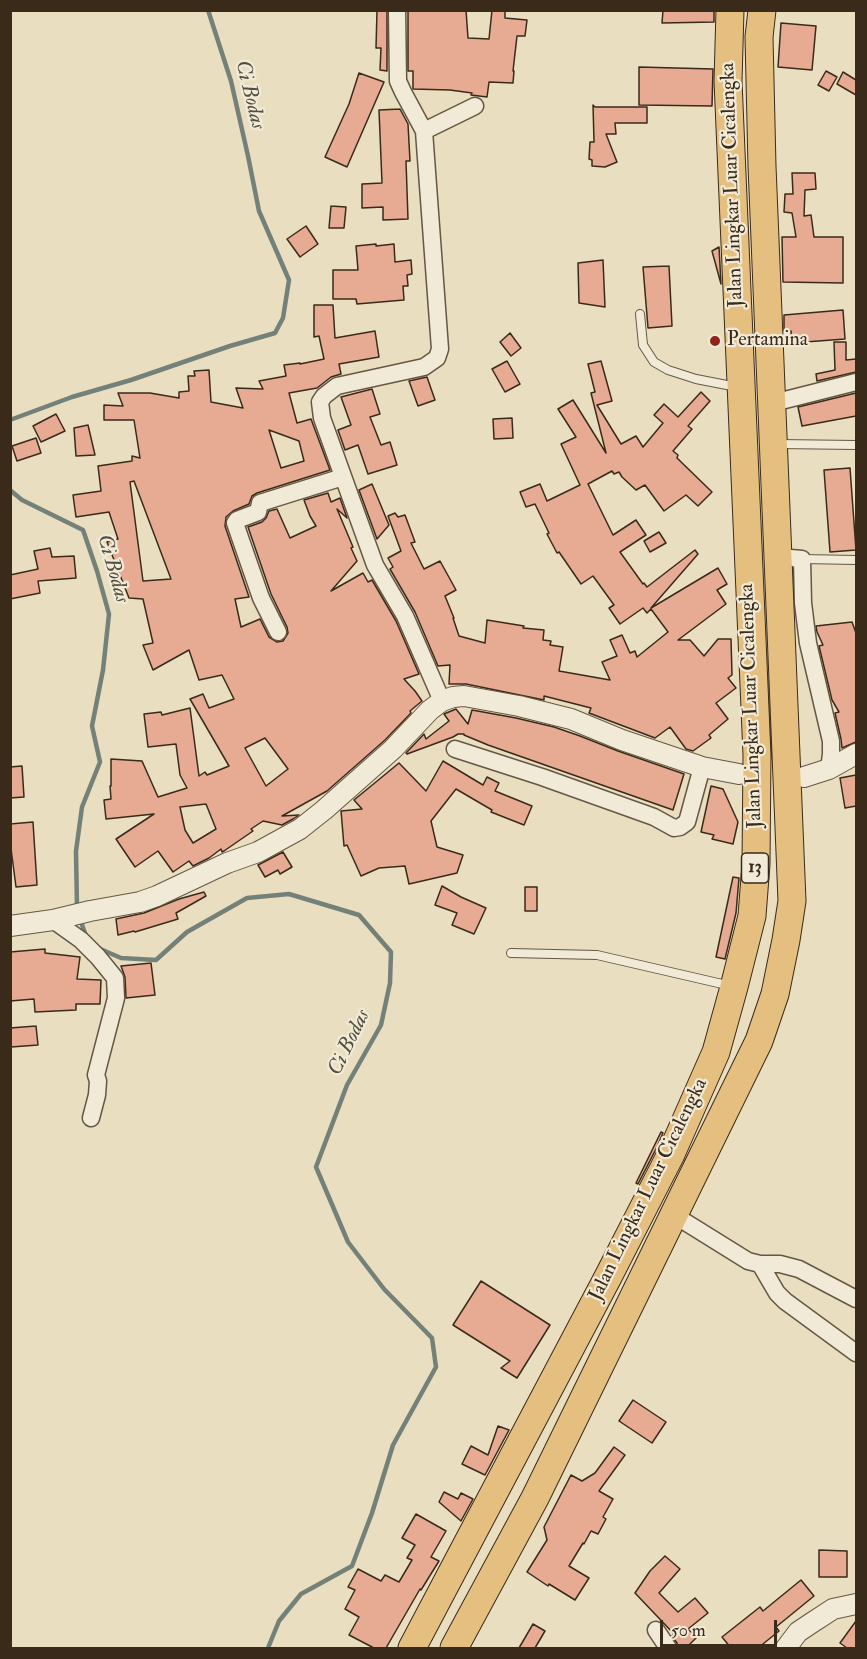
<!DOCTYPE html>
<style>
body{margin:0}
#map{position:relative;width:867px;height:1659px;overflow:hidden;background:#e9dec0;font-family:"IM FELL Double Pica",serif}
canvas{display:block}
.frame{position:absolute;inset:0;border:12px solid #3a2a1a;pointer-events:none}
.scale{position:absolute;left:660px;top:1620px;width:117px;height:27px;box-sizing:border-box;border:3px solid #3a2a1a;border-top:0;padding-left:8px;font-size:18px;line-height:21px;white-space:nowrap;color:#3a2a1a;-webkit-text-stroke:4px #f1ead6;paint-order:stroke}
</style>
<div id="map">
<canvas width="867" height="1659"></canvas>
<div class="frame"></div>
<div class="scale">50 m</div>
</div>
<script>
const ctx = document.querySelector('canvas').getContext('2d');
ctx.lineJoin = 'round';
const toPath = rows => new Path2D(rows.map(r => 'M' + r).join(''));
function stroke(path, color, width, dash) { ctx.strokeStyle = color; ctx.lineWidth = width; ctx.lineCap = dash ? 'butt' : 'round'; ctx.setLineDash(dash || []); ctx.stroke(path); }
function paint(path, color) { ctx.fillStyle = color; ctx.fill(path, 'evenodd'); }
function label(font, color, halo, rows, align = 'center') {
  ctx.font = font + ' "IM FELL Double Pica",serif'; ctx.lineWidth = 4.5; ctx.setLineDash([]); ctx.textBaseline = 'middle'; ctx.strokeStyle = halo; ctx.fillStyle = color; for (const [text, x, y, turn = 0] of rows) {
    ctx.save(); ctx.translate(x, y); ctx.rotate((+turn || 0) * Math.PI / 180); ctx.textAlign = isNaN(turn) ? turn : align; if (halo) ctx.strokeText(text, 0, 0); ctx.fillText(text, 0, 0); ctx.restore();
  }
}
stroke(toPath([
 [10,420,72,397,131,380,230,346,275,333,283,318,289,280,259,211,248,156,231,81,208,10],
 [10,490,22,500,83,530,97,571,109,614,103,670,92,726,100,762,82,807,76,851,77,908],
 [80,919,86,936],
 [98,948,121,958,156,960,187,932,247,898,289,894,359,915,391,952,390,983,381,1025,347,1085,316,1167,348,1242,384,1289,432,1338,436,1367,393,1445,372,1513,352,1566,301,1594,279,1621,268,1648]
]), '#738179', 4.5);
const building = toPath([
 [377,10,387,10,387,71,380,70,381,48,376,48,377,10],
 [408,10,466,10,468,38,489,39,492,10,505,10,505,18,527,20,525,36,517,36,513,71,514,71,513,83,489,82,487,97,471,95,472,93,450,90,413,89,413,71,408,71,408,10],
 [663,10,714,10,714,22,662,23,663,10],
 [781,23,816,26,812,70,778,67,781,23],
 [639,67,713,69,712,106,639,105,639,67],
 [826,71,837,77,829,91,818,85,826,71],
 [843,72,856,80,856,95,837,84,843,72],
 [359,73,384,82,347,167,325,157,349,104,359,73],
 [593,105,595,107,647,107,647,123,615,123,616,134,606,134,617,162,605,167,592,166,592,160,589,159,590,142,594,142,593,105],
 [400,109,408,124,410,161,406,161,408,219,383,220,383,207,362,208,362,184,382,183,379,110,400,109],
 [792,173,815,173,816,189,805,190,804,216,811,215,814,237,843,237,843,283,783,282,782,237,796,237,792,213,784,212,785,194,793,194,792,173],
 [331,206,346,207,344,228,329,228,331,206],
 [306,226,318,244,300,257,287,239,306,226],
 [376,244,376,246,394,244,395,262,411,260,412,274,407,275,408,286,403,286,404,300,357,304,356,299,333,299,333,270,358,270,356,246,376,244],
 [719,247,721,284,712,251,719,247],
 [603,260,605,307,579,303,578,263,603,260],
 [669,266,672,326,648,328,643,267,669,266],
 [314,305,333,305,335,338,375,331,379,357,339,364,341,374,331,377,317,388,289,393,297,423,311,419,330,470,257,493,252,496,249,504,233,511,226,517,225,526,249,597,235,599,241,627,260,619,269,637,277,642,283,641,288,633,287,627,271,594,248,527,262,522,266,518,269,511,277,509,290,538,316,526,310,516,304,500,328,493,331,502,340,498,347,518,337,509,353,547,351,548,357,561,331,591,363,573,368,582,372,580,396,621,419,674,404,679,415,691,422,701,410,711,411,713,385,740,327,791,282,816,299,815,293,819,282,825,263,821,251,829,253,831,224,851,222,852,221,849,209,858,193,866,189,861,173,872,158,851,135,867,116,839,154,814,106,819,104,800,111,799,110,786,111,786,111,759,142,761,158,797,187,788,180,775,176,744,148,747,144,714,161,712,162,715,190,708,199,776,205,772,207,775,229,766,190,699,203,694,209,708,234,699,222,675,199,680,189,650,153,670,143,645,153,643,143,599,129,598,107,542,118,539,109,512,76,517,73,495,101,491,98,466,132,461,132,456,140,458,134,420,104,420,104,405,123,406,118,393,150,393,179,398,179,392,189,391,188,376,195,376,194,371,209,370,211,402,243,408,236,388,263,389,259,381,286,376,284,365,300,363,300,364,324,359,319,336,314,337,314,305],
 [269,430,299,441,304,461,281,468,269,430],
 [134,481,171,579,143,581,130,482,134,481],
 [265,738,288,769,266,786,245,748,265,738],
 [206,804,216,829,193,843,185,830,180,807,206,804],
 [843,310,845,339,792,343,791,331,784,331,784,315,843,310],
 [510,333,521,348,511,356,500,342,510,333],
 [834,342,846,342,846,360,856,359,856,372,817,381,816,374,835,370,834,342],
 [507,361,520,384,505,392,492,369,507,361],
 [601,361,612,401,597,405,621,444,636,436,643,447,663,423,654,415,664,404,678,417,701,392,710,401,688,426,692,429,673,451,678,455,677,458,712,492,698,506,686,495,664,511,645,485,636,490,622,477,619,472,614,474,612,471,588,484,613,535,636,520,646,535,620,552,643,584,644,583,647,587,695,550,698,554,651,608,718,568,727,584,717,590,726,604,678,640,690,640,704,656,718,639,731,639,732,675,728,678,736,688,716,703,728,719,709,735,711,738,693,751,686,749,670,727,655,738,589,713,591,708,544,696,544,700,466,684,449,684,450,665,438,666,415,612,390,569,393,567,388,558,401,551,388,516,395,513,398,517,405,515,415,542,411,543,424,569,440,561,456,590,445,596,454,618,453,618,459,636,485,643,487,620,524,626,523,628,544,630,543,640,551,641,550,645,563,647,559,671,610,680,602,662,617,656,610,640,622,635,630,653,635,651,637,657,668,632,651,609,647,613,643,608,620,624,609,608,614,605,593,576,581,584,559,552,557,553,547,534,549,533,535,504,526,507,520,492,540,484,547,501,580,485,561,444,576,437,558,409,573,400,606,453,591,393,595,392,588,364,601,361],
 [427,377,435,400,418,406,409,381,427,377],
 [372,389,380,414,370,417,381,445,390,442,397,465,368,474,358,445,345,450,338,430,351,425,341,397,372,389],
 [856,393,856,416,802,426,798,407,856,393],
 [56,414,65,431,41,442,33,426,56,414],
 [512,418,513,438,494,439,493,419,512,418],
 [88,425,95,455,76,456,74,428,88,425],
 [36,438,41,453,17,461,12,446,36,438],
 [850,468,856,550,830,552,824,470,850,468],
 [372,484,389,525,377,539,359,490,372,484],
 [659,532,666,543,650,552,644,541,659,532],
 [50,548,52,557,74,556,76,578,38,581,40,593,10,599,10,575,38,569,34,551,50,548],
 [852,622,856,633,856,742,842,748,841,739,835,713,839,712,832,700,819,646,823,645,817,632,816,626,852,622],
 [456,709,468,724,472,710,516,718,554,727,580,736,618,751,684,774,673,810,488,745,464,735,464,734,458,734,453,737,407,754,406,753,424,734,426,739,449,721,444,714,456,709],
 [443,761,483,785,487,777,499,783,495,791,532,806,524,825,491,812,492,810,456,789,431,821,437,847,463,855,457,873,409,884,405,866,379,868,361,876,347,845,344,846,341,811,362,809,354,800,399,763,426,791,443,761],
 [22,766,24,797,10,798,10,767,22,766],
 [856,775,856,806,845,808,840,778,856,775],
 [711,786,723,789,738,822,733,844,712,839,714,835,701,832,711,786],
 [33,822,37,885,16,887,10,841,10,824,33,822],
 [283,852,292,867,280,874,278,870,265,877,258,865,283,852],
 [733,877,739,878,736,913,725,959,716,957,733,877],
 [442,886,461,897,486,908,474,934,452,925,457,913,435,905,442,886],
 [525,887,537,887,537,911,525,911,525,887],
 [204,892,206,896,176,913,178,919,135,932,134,931,118,935,116,919,144,913,179,899,204,892],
 [45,949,45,953,80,957,77,979,101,980,100,1004,76,1004,76,1010,35,1012,34,999,10,1001,10,952,45,949],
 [151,963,155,995,126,998,125,977,121,966,151,963],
 [36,1026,38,1045,11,1047,10,1028,36,1026],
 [661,1132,663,1133,657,1147,638,1184,636,1183,661,1132],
 [481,1281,550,1325,517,1378,501,1368,510,1361,453,1325,481,1281],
 [633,1400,666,1422,652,1443,619,1421,633,1400],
 [498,1426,509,1430,485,1475,462,1464,471,1446,488,1455,498,1426],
 [614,1447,625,1455,599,1491,613,1499,603,1517,606,1519,598,1534,591,1531,584,1544,583,1543,569,1566,589,1578,575,1600,549,1584,548,1586,527,1572,547,1540,544,1527,571,1475,582,1481,595,1473,614,1447],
 [444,1492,458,1499,461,1493,473,1499,461,1521,439,1502,444,1492],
 [416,1514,446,1531,431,1557,439,1561,421,1590,420,1589,386,1648,374,1648,349,1635,359,1617,345,1609,355,1590,348,1587,358,1569,381,1581,385,1575,399,1582,412,1560,407,1558,415,1545,402,1538,416,1514],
 [819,1550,847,1551,847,1577,819,1577,819,1550],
 [665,1556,680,1569,659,1593,678,1612,695,1598,708,1613,688,1629,697,1637,686,1648,678,1648,677,1643,672,1636,674,1634,635,1593,650,1571,665,1556],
 [801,1580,814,1596,776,1627,779,1631,758,1648,731,1648,722,1637,760,1607,763,1611,801,1580],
 [856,1621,856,1648,847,1648,840,1643,856,1621],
 [533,1624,545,1631,535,1648,519,1648,533,1624]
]);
paint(building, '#e6ab92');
stroke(building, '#3a2a1a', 1.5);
const service = toPath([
 [640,314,643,345,654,362,668,370,696,379,737,387],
 [778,444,856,445],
 [802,559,856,560],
 [511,953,597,955,731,986]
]);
const minor = toPath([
 [397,10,398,81,403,92,424,131,440,349,437,358,424,367,337,386,324,396,320,402,322,418,375,565,405,616,442,701],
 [424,131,475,106],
 [773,403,856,382],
 [779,557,802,559,803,603,808,643,831,741,831,754,829,769],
 [278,632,261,598,235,523,237,520,258,512,260,503,343,477],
 [455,749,542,777,654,817,674,828,680,827,687,822,702,767],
 [53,920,81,940,98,957,115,978,116,998,96,1075,98,1081,97,1095,91,1118],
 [674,1215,748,1261,760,1264,780,1264,799,1269,856,1299],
 [760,1264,777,1293,785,1301,856,1353],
 [656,1630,668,1648]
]);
const tertiary = toPath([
 [804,777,829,769,856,754],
 [10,926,53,920,90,911,140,902,157,896,227,863,258,852,300,829,324,810,393,749,430,710,442,701,453,697,464,696,519,706,571,719,622,740,702,767,739,774],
 [786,1648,798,1632,813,1622,833,1609,856,1604]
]);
const trunk = toPath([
 [412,1648,608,1277,671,1154,716,1052,734,987,752,916,756,864,757,755,728,81,730,10],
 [454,1648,535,1498,759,1041,775,994,786,940,792,901,762,166,759,37,762,10]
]);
stroke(service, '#665744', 10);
stroke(minor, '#665744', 19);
stroke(tertiary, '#665744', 22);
stroke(trunk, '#3a2a1a', 29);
stroke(service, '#f1ead6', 8);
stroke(minor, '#f1ead6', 16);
stroke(tertiary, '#f1ead6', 20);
stroke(trunk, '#e4bf80', 27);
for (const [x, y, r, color] of [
 [715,341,6,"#8f2418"]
]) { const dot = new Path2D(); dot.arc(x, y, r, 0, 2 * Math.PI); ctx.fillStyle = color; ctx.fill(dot); stroke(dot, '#f1ead6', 2); }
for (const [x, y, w] of [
 [755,868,27]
]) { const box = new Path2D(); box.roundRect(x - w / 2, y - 15, w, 30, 4.5); ctx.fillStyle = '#f1ead6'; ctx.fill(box); stroke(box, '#3a2a1a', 1.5); }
label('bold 18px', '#3a2a1a', null, [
 ["13",755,868]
]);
label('20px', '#3a2a1a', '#f1ead6', [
 ["Jalan Lingkar Luar Cicalengka",733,185,-92],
 ["Jalan Lingkar Luar Cicalengka",752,706,-92],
 ["Jalan Lingkar Luar Cicalengka",649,1190,-64]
]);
label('20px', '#3a2a1a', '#f1ead6', [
 ["Pertamina",727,341]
], 'left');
label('italic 21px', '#524e42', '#f1ead6', [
 ["Ci Bodas",249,95,76],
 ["Ci Bodas",112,569,74],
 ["Ci Bodas",350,1043,-64]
]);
</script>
